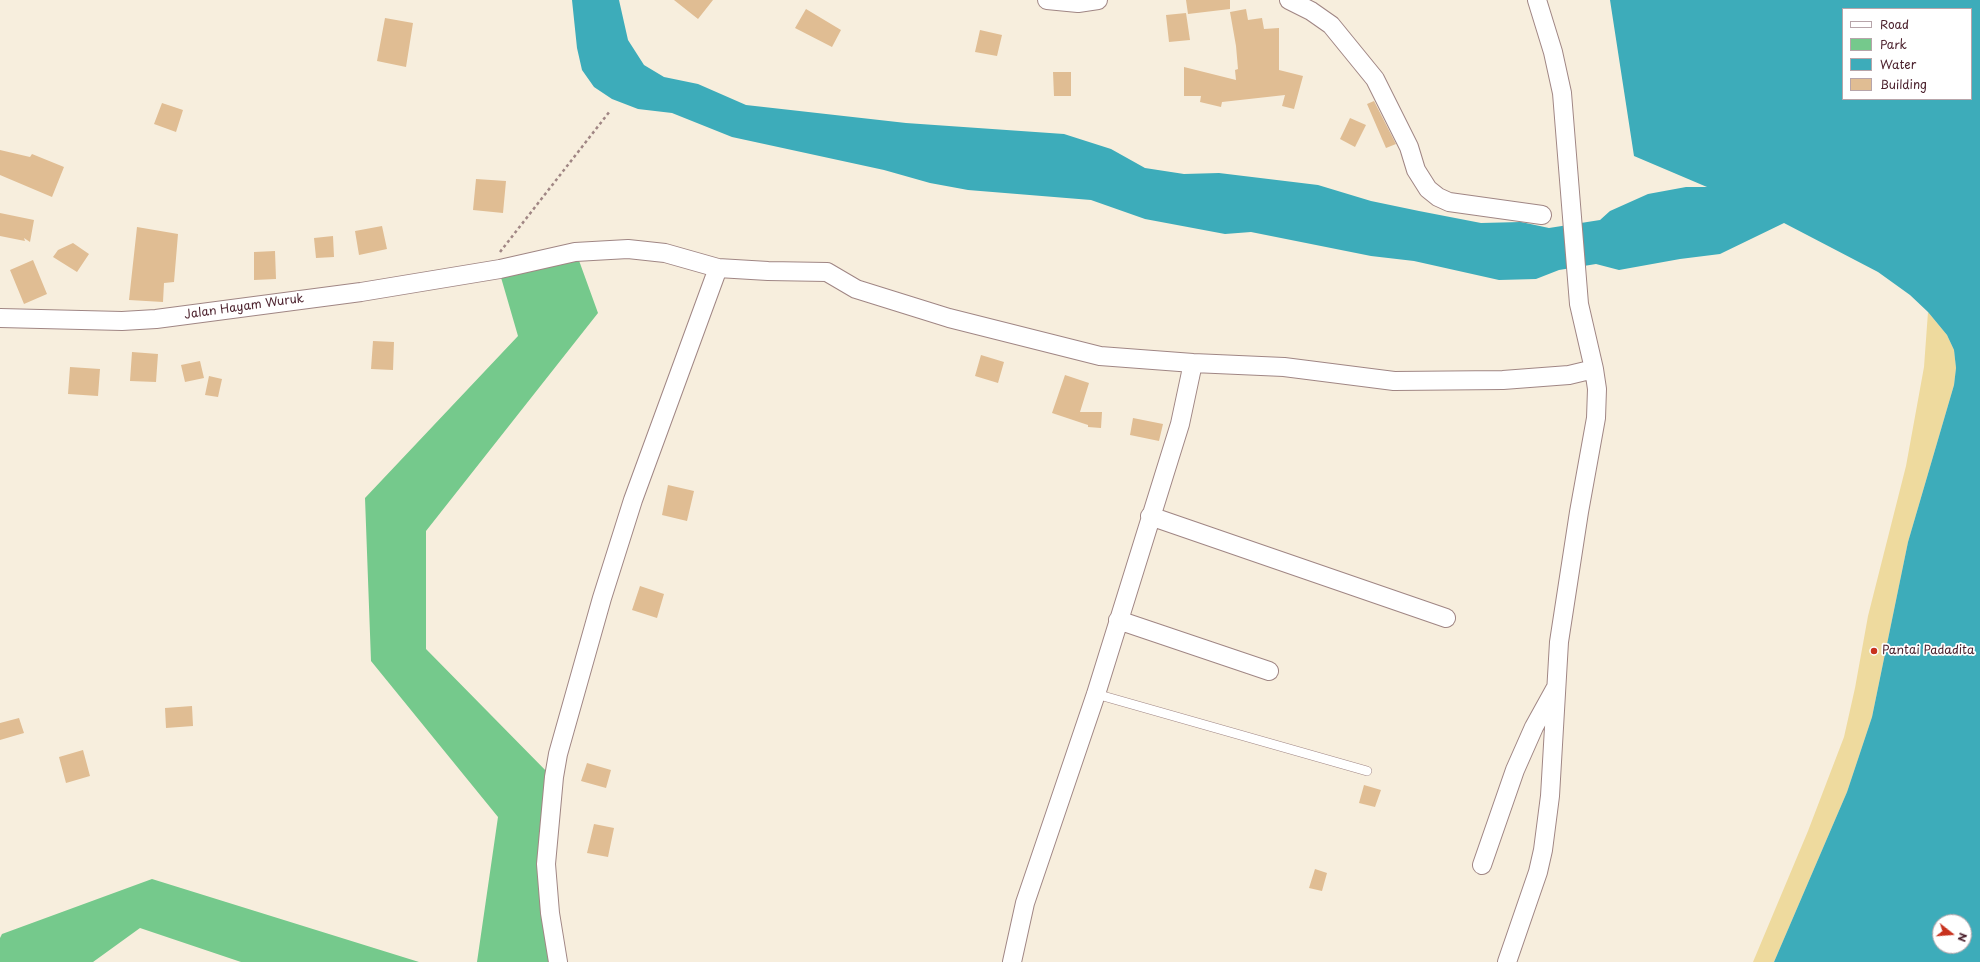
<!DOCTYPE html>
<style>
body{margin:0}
#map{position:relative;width:1980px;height:962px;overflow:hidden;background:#f7eedd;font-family:"Playpen Sans",sans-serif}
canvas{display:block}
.legend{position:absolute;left:1842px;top:8px;width:130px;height:92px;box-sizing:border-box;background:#fff;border:1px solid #b7a5aa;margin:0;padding:5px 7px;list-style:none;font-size:12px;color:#4a1f2b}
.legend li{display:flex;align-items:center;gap:8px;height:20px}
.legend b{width:20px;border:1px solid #b7a5aa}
.north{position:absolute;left:1932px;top:914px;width:40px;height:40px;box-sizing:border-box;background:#fff;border:1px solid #b7a5aa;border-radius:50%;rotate:107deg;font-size:11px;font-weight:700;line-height:16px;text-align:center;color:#4a1f2b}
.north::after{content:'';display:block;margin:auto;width:14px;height:18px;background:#c8321e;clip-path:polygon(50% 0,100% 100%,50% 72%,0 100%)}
</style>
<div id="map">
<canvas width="1980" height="962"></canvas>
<ul class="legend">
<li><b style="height:5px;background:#fff"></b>Road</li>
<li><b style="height:11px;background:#75c98c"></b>Park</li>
<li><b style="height:11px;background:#3dacba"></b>Water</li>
<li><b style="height:11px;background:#e0bd93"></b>Building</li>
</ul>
<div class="north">N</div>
</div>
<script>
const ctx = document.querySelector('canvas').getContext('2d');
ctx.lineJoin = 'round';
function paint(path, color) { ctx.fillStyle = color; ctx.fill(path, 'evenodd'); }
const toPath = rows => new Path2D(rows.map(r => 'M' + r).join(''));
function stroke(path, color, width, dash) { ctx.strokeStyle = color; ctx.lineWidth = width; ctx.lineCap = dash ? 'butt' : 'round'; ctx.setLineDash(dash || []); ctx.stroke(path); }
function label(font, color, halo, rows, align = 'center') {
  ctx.font = font + ' "Playpen Sans",sans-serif'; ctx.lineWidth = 3.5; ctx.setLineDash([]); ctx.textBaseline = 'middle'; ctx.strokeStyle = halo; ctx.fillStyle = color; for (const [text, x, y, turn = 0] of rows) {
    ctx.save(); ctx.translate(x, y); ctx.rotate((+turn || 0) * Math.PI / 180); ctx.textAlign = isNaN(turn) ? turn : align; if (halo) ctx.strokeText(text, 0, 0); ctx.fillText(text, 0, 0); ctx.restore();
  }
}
paint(toPath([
 [577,255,598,313,426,531,426,649,553,778,555,962,477,962,498,817,371,661,365,498,518,336,500,274],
 [152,879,419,962,241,962,140,928,93,962,0,962,0,938,2,934]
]), '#75c98c');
paint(toPath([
 [1928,312,1947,335,1954,350,1956,368,1954,385,1908,542,1872,717,1847,792,1774,962,1753,962,1808,831,1844,737,1855,688,1868,616,1906,466,1924,367]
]), '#eeda9e');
paint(toPath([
 [572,0,619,0,628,40,644,65,664,77,698,84,746,105,906,123,1064,134,1111,149,1145,168,1184,174,1219,173,1318,185,1371,201,1419,211,1481,223,1521,222,1549,228,1600,220,1610,211,1648,194,1686,187,1707,187,1634,156,1610,0,1980,0,1980,962,1774,962,1847,792,1872,717,1908,542,1954,385,1956,368,1954,350,1947,335,1928,312,1910,295,1878,272,1784,223,1720,254,1680,259,1619,270,1596,264,1559,270,1536,279,1499,280,1414,261,1371,256,1251,232,1225,234,1145,219,1091,200,968,190,930,183,884,170,732,137,672,113,638,109,612,99,594,87,582,70,577,48],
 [1843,9,1971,9,1971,99,1843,99],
 [1940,922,1964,922,1964,946,1940,946]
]), '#3dacba');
paint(toPath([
 [674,0,713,0,698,19],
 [1186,0,1230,0,1230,9,1188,14],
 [806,9,841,30,832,47,795,28],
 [1246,9,1248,20,1262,18,1264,29,1279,28,1279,70,1303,76,1294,109,1282,106,1285,95,1222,102,1221,107,1200,102,1201,96,1184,96,1184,67,1236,80,1235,70,1238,69,1236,46,1230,12],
 [1186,13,1190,40,1169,42,1166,15],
 [385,18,413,23,406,67,377,61],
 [980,30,1002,35,997,56,975,52],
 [1053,72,1071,72,1071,96,1054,96],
 [1374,101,1396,144,1386,148,1367,104],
 [162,103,183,110,176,132,154,124],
 [1350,118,1366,125,1355,147,1340,139],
 [0,150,30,157,32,154,64,167,52,197,0,175],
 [476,179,506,181,503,213,473,210],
 [0,213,34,220,30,242,24,238,25,241,0,236],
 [382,226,387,249,359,255,355,231],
 [137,227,178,234,174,282,164,283,163,302,129,300],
 [333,236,334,257,316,258,314,238],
 [73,243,89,254,77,272,53,257,58,250],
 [275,251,276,279,254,280,254,252],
 [33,260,47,294,24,304,10,270],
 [373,341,394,342,393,370,371,369],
 [132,352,158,354,156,382,130,381],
 [981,355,1004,362,998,383,975,376],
 [200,361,204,378,185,382,181,365],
 [70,367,100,369,98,396,68,394],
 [1065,375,1089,383,1080,412,1102,412,1101,428,1088,427,1088,425,1052,413],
 [209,376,222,379,218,397,205,395],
 [1133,418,1163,424,1159,441,1130,435],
 [668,485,694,491,687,521,662,515],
 [640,586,664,594,657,618,632,610],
 [192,706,193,726,166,728,165,708],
 [19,718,24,733,0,740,0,723],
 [83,750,90,776,66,783,59,757],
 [587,763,611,770,606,788,581,781],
 [1364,785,1381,790,1375,807,1359,803],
 [594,824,614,828,608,857,587,853],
 [1315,869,1327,873,1322,891,1309,888]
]), '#e0bd93');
const lane = toPath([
 [1096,694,1367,771]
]);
const street = toPath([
 [1047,0,1078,3,1098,0],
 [1289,0,1311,11,1331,25,1375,79,1409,147,1416,170,1428,189,1438,197,1449,202,1542,215],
 [1537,0,1553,52,1562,93,1579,304,1594,369],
 [0,318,122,321,156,319,361,292,500,269,575,252,628,249,665,253,718,268,768,271,827,272,856,289,949,318,1100,356,1193,363,1284,367,1394,381,1503,380,1569,375,1594,369,1597,389,1596,418,1579,512,1559,642,1550,796,1543,850,1538,872,1507,962],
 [1150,516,1446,618],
 [1118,620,1269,671],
 [1482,865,1515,770,1534,727,1555,689],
 [558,962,550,913,546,864,554,777,558,754,602,598,633,500,718,268],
 [1012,962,1025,903,1096,694,1180,424,1193,363]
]);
stroke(lane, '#a08684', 10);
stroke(street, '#a08684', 20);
stroke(toPath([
 [500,252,610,111]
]), '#a08684', 2.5, [3, 3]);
stroke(lane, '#fff', 9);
stroke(street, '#fff', 18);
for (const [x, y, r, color] of [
 [1874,651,4,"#c8321e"]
]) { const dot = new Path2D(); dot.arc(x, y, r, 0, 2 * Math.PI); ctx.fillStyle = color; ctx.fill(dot); stroke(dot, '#fff', 1.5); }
label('12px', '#4a1f2b', '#fff', [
 ["Jalan Hayam Wuruk",244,307,-8]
]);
label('12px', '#4a1f2b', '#fff', [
 ["Pantai Padadita",1882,651]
], 'left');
</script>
